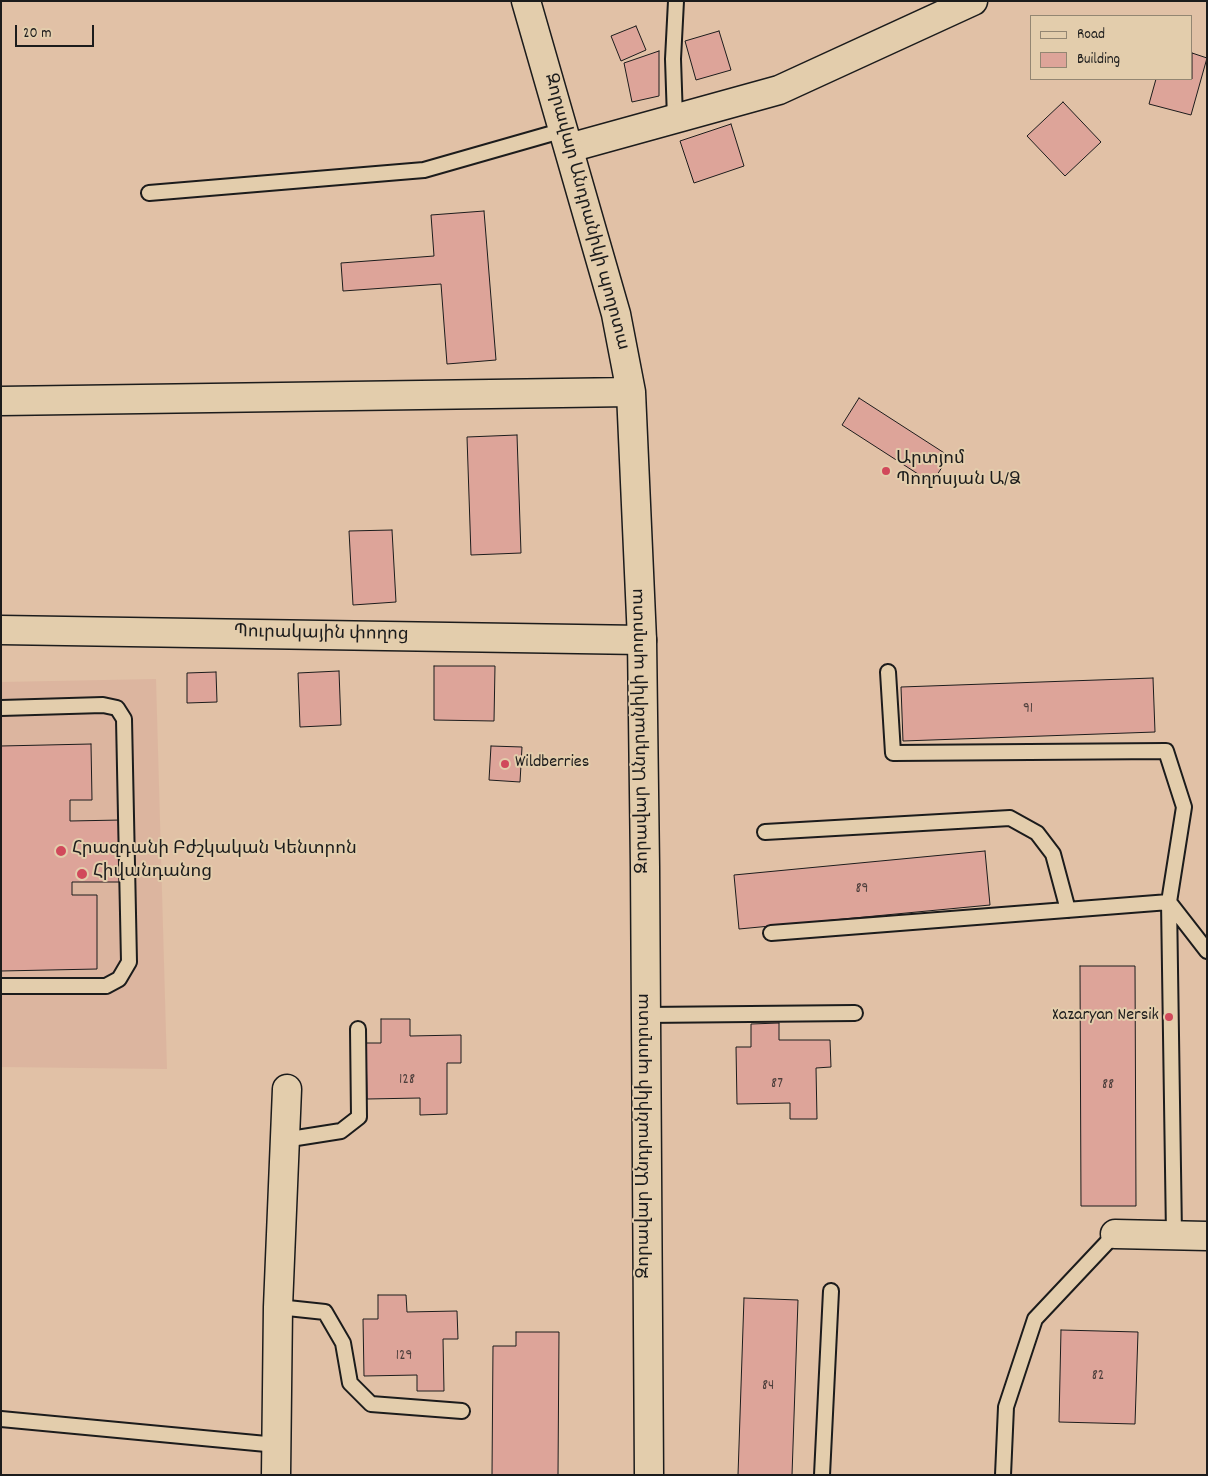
<!DOCTYPE html>
<meta charset="utf-8">
<style>
body{margin:0}
#map{position:relative;width:1208px;height:1476px;overflow:hidden;background:#e1c1a6;font-family:Dekko,sans-serif}
canvas{display:block}
.frame{position:absolute;inset:0;border:2px solid #1c1c1c;pointer-events:none}
.legend{position:absolute;left:1030px;top:15px;width:162px;height:65px;box-sizing:border-box;background:#e3cdac;border:1px solid #938672;margin:0;padding:6px 9px;list-style:none;font-size:15px;color:#1c1c1c}
.legend li{display:flex;align-items:center;gap:10px;height:25px}
.legend b{width:25px;border:1px solid #938672}
.scale{position:absolute;left:15px;top:25px;width:79px;height:22px;box-sizing:border-box;border:2px solid #1c1c1c;border-top:0;padding-left:6px;font-size:15px;line-height:18px;white-space:nowrap;color:#1c1c1c;-webkit-text-stroke:4px #e3cdac;paint-order:stroke}
</style>
<div id="map">
<canvas width="1208" height="1476"></canvas>
<div class="frame"></div>
<ul class="legend">
<li><b style="height:6px;background:#e3cdac"></b>Road</li>
<li><b style="height:14px;background:#dda499"></b>Building</li>
</ul>
<div class="scale">20 m</div>
</div>
<script>
const ctx = document.querySelector('canvas').getContext('2d');
ctx.lineJoin = 'round';
function paint(path, color) { ctx.fillStyle = color; ctx.fill(path, 'evenodd'); }
const toPath = rows => new Path2D(rows.map(r => 'M' + r).join(''));
function stroke(path, color, width, dash) { ctx.strokeStyle = color; ctx.lineWidth = width; ctx.lineCap = dash ? 'butt' : 'round'; ctx.setLineDash(dash || []); ctx.stroke(path); }
function label(font, color, halo, rows, align = 'center') {
  ctx.font = font + ' Dekko,"Noto Sans Armenian",sans-serif'; ctx.lineWidth = 4; ctx.setLineDash([]); ctx.textBaseline = 'middle'; ctx.strokeStyle = halo; ctx.fillStyle = color; for (const [text, x, y, turn = 0] of rows) {
    ctx.save(); ctx.translate(x, y); ctx.rotate((+turn || 0) * Math.PI / 180); ctx.textAlign = isNaN(turn) ? turn : align; if (halo) ctx.strokeText(text, 0, 0); ctx.fillText(text, 0, 0); ctx.restore();
  }
}
paint(toPath([
 [156,679,167,1069,1,1067,1,682]
]), '#dcb59f');
const building = toPath([
 [636,26,646,50,621,61,611,36,636,26],
 [719,31,731,70,696,80,685,41,719,31],
 [659,51,659,96,632,102,624,63,659,51],
 [1192,53,1207,58,1191,115,1149,104,1156,79,1192,79,1192,53],
 [1063,102,1101,142,1065,176,1027,136,1063,102],
 [731,124,744,166,694,183,680,141,731,124],
 [484,211,496,360,447,364,441,284,343,291,341,263,434,256,431,215,484,211],
 [859,398,949,456,932,483,842,425,859,398],
 [517,435,521,553,471,555,467,437,517,435],
 [392,530,396,602,353,605,349,531,392,530],
 [434,666,495,666,494,721,434,720,434,666],
 [339,671,341,725,300,727,298,673,339,671],
 [216,672,217,702,187,703,187,673,216,672],
 [1153,678,1155,732,903,741,901,687,1153,678],
 [91,744,92,800,70,800,70,821,121,820,122,882,72,882,72,895,97,895,97,969,1,971,1,746,91,744],
 [491,746,522,747,520,782,489,780,491,746],
 [985,851,990,905,739,929,734,875,985,851],
 [1080,966,1135,966,1136,1206,1081,1206,1080,966],
 [381,1019,410,1019,410,1036,461,1035,461,1063,447,1063,447,1114,420,1115,420,1098,367,1099,366,1043,381,1043,381,1019],
 [779,1023,779,1040,830,1040,831,1067,816,1068,817,1119,790,1119,790,1103,737,1104,736,1047,751,1047,751,1024,779,1023],
 [378,1295,406,1295,407,1312,457,1311,458,1339,443,1339,444,1391,417,1391,417,1375,364,1376,363,1319,378,1319,378,1295],
 [744,1298,798,1300,792,1475,738,1475,744,1298],
 [1061,1330,1138,1332,1135,1424,1059,1422,1061,1330],
 [516,1332,559,1332,558,1475,492,1475,493,1346,516,1346,516,1332]
]);
paint(building, '#dda499');
stroke(building, '#1c1c1c', 1);
const lane = toPath([
 [675,119,673,59,676,1],
 [149,193,424,170,564,130],
 [888,672,893,753,1166,751,1184,807,1169,902,1207,951],
 [1,708,103,705,117,708,124,719,129,962,119,979,106,986,1,986],
 [765,832,1010,818,1037,833,1053,854,1068,910],
 [771,933,1169,902,1174,1235],
 [645,1015,855,1013],
 [284,1140,341,1131,359,1117,358,1029],
 [278,1307,325,1312,343,1343,350,1383,371,1404,462,1411],
 [1,1419,277,1445],
 [822,1475,831,1291],
 [1003,1475,1006,1407,1035,1319,1115,1234]
]);
const street = toPath([
 [569,148,779,90,973,1],
 [1,630,642,640],
 [1115,1234,1207,1236],
 [276,1475,278,1307,287,1089]
]);
const secondary = toPath([
 [526,1,616,314,631,392,642,640,645,867,649,1475],
 [1,401,631,392]
]);
stroke(lane, '#1c1c1c', 18);
stroke(street, '#1c1c1c', 31);
stroke(secondary, '#1c1c1c', 31);
stroke(lane, '#e3cdac', 14);
stroke(street, '#e3cdac', 28);
stroke(secondary, '#e3cdac', 28);
for (const [x, y, r, color] of [
 [886,471,5,"#d1495b"],
 [505,764,5,"#d1495b"],
 [61,851,6,"#d1495b"],
 [82,874,6,"#d1495b"],
 [1169,1017,5,"#d1495b"]
]) { const dot = new Path2D(); dot.arc(x, y, r, 0, 2 * Math.PI); ctx.fillStyle = color; ctx.fill(dot); stroke(dot, '#e3cdac', 2); }
label('15px', '#4c3e3b', null, [
 ["91",1028,710],
 ["89",862,890],
 ["128",407,1081],
 ["87",777,1085],
 ["88",1108,1086],
 ["129",404,1357],
 ["82",1098,1377],
 ["84",768,1387]
]);
label('18px', '#1c1c1c', '#e3cdac', [
 ["Զորավար Անդրանիկի պողոտա",585,212,75],
 ["Պուրակային փողոց",321,635,1],
 ["Զորավար Անդրանիկի պողոտա",642,731,-91],
 ["Զորավար Անդրանիկի պողոտա",646,1136,-90]
]);
label('18px', '#1c1c1c', '#e3cdac', [
 ["Արտյոմ",896,461],
 ["Պողոսյան Ա/Ձ",896,482],
 ["Wildberries",515,764],
 ["Հրազդանի Բժշկական Կենտրոն",72,851],
 ["Հիվանդանոց",93,874],
 ["Xazaryan Nersik",1159,1017,"right"]
], 'left');
</script>
